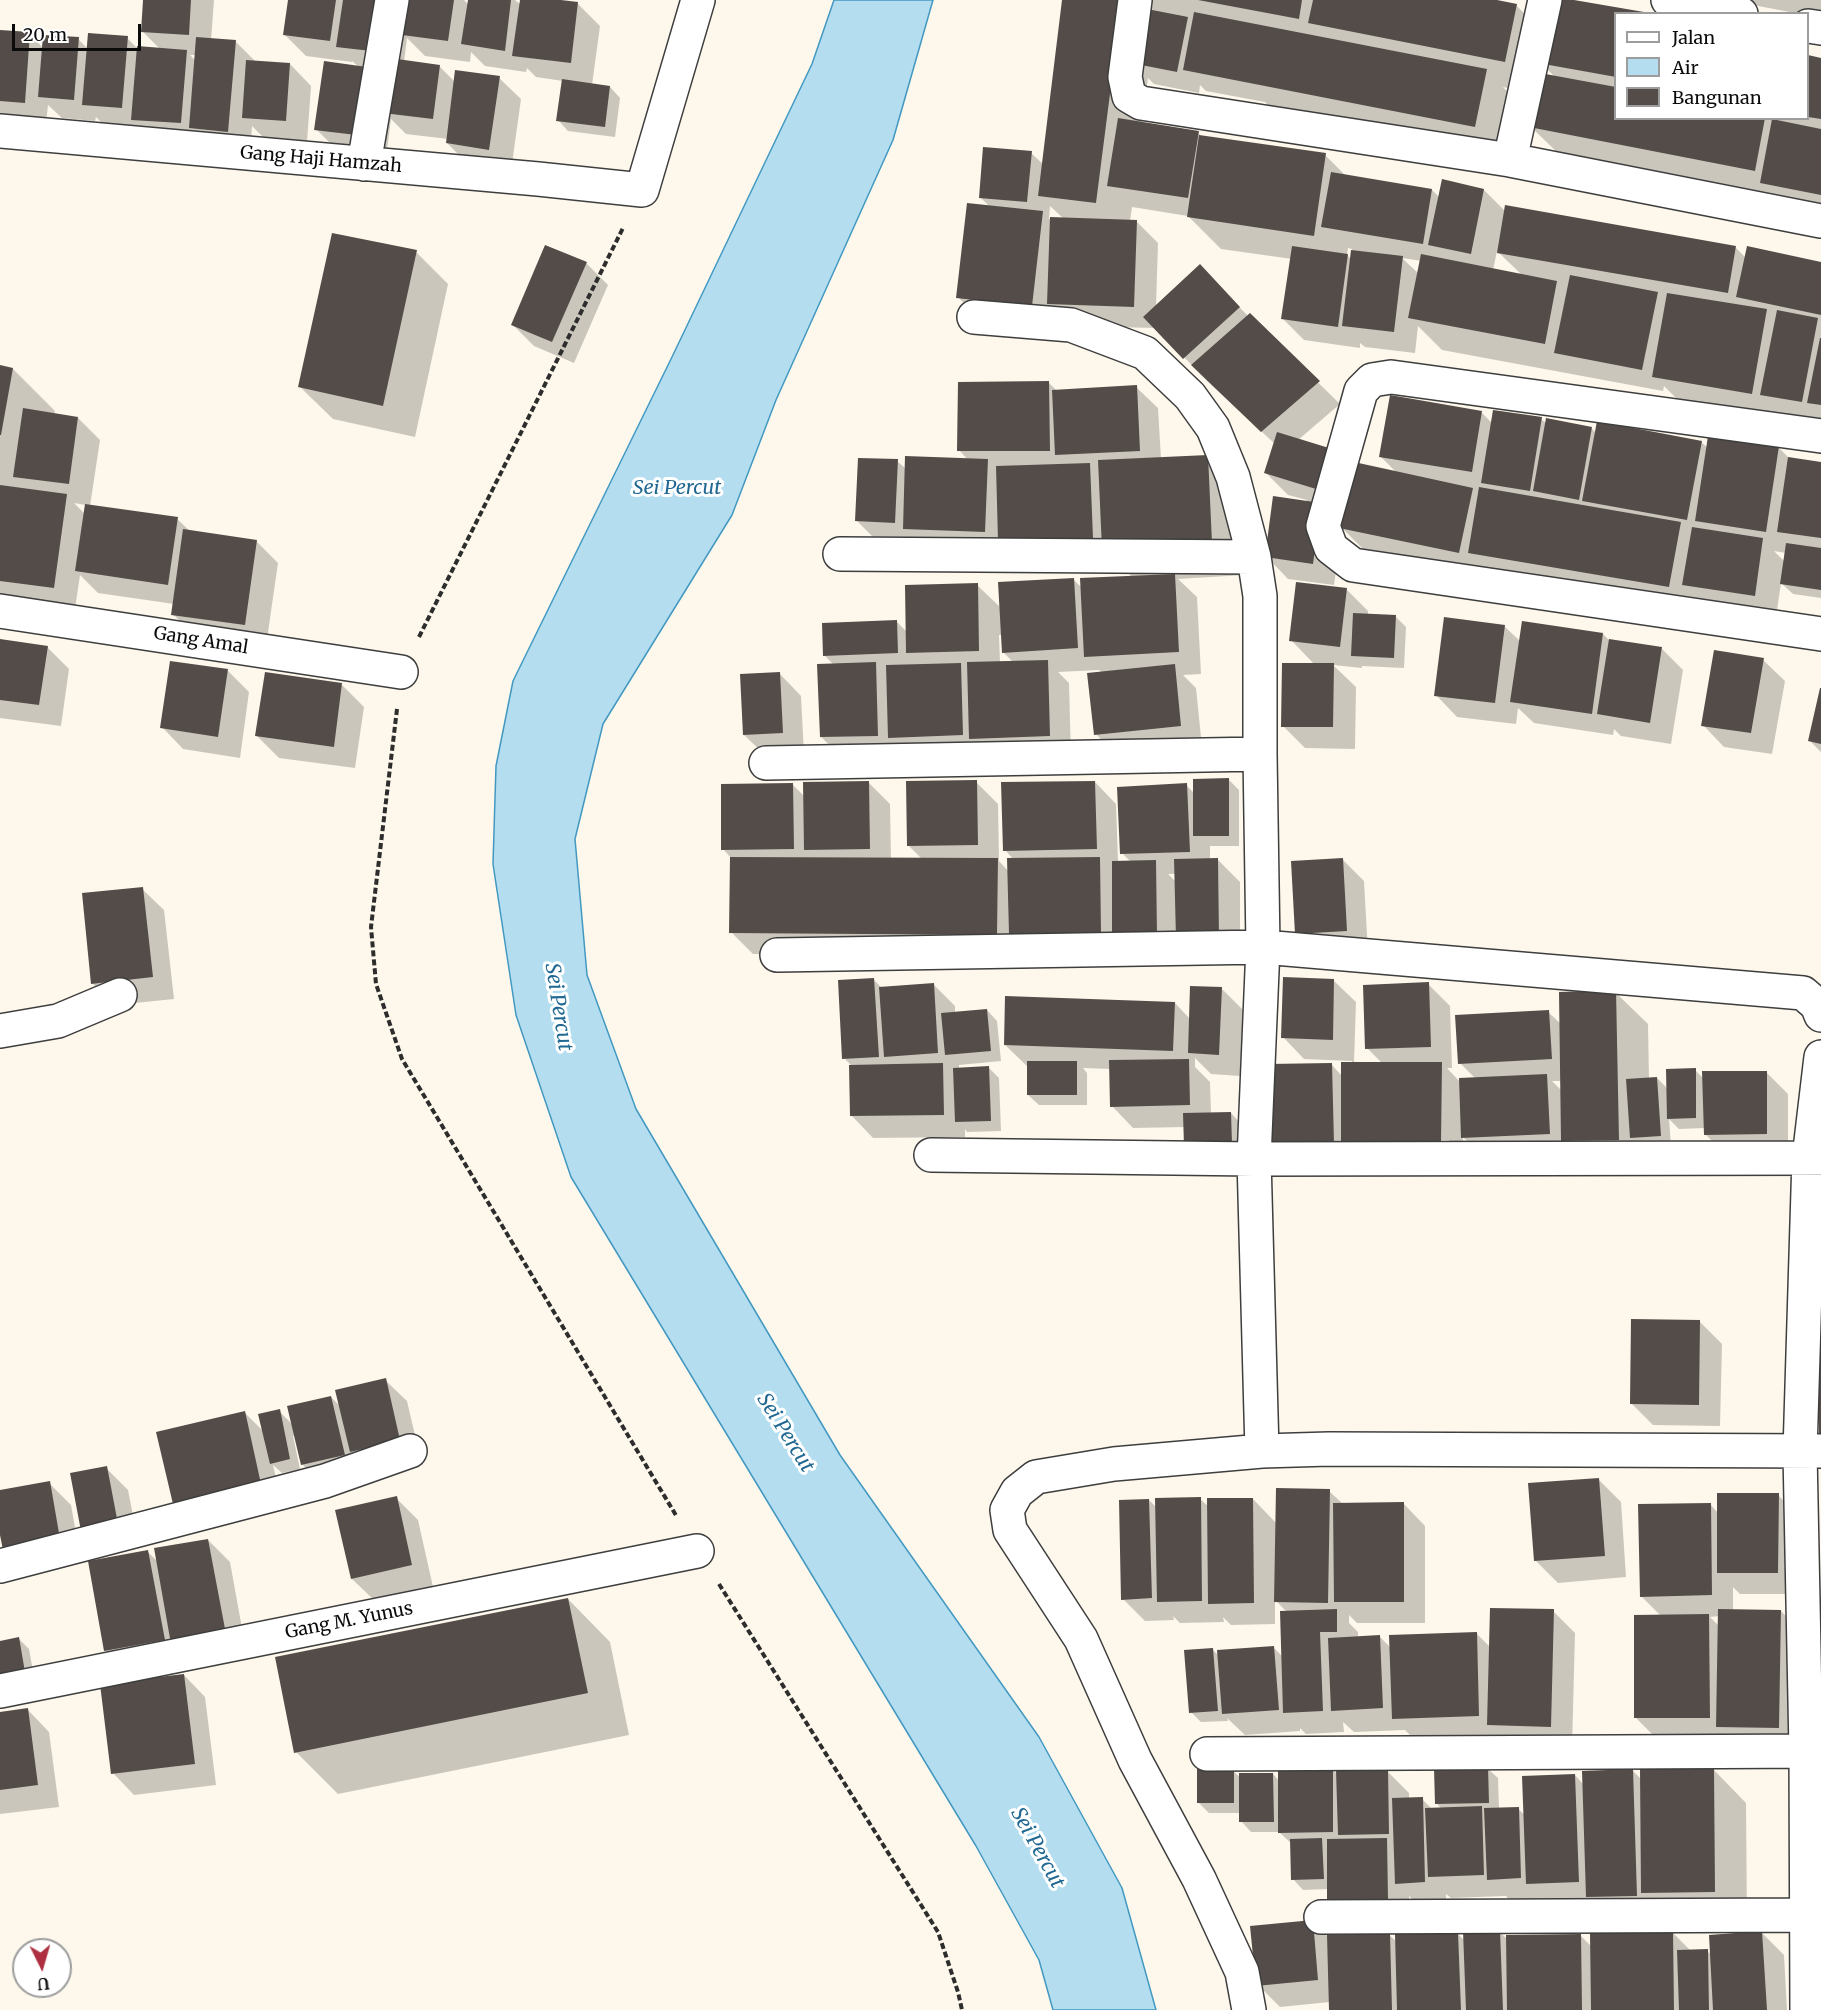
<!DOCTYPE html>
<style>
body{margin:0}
#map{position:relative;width:1821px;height:2010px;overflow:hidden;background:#fdf8eb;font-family:Merriweather,serif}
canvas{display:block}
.legend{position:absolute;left:1614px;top:12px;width:195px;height:108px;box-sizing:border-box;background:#fff;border:2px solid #9d9d9d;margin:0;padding:8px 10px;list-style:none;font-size:18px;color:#0b0b0b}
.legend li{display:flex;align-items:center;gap:12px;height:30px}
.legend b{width:30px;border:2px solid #9d9d9d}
.north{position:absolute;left:12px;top:1938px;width:60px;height:60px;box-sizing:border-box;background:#fff;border:2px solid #9d9d9d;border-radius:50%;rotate:175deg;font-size:16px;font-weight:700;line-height:24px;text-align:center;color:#0b0b0b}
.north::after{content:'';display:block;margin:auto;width:21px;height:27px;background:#ae3040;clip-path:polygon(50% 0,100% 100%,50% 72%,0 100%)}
.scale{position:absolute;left:12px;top:24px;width:129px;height:27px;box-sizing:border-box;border:3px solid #0b0b0b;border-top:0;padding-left:8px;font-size:18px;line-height:21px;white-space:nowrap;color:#0b0b0b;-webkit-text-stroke:4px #fff;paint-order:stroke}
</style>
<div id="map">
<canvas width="1821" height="2010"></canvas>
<ul class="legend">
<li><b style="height:8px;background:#fff"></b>Jalan</li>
<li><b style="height:16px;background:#b4def0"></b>Air</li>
<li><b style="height:16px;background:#534c49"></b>Bangunan</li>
</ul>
<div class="north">U</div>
<div class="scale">20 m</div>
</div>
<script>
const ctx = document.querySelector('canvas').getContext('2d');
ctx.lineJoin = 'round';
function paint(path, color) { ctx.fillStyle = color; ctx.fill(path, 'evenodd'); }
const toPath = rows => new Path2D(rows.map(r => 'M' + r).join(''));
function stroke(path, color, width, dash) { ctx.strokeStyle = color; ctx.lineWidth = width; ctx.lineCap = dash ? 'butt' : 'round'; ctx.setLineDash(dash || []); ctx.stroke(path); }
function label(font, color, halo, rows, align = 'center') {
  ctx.font = font + ' Merriweather,serif'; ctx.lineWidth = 6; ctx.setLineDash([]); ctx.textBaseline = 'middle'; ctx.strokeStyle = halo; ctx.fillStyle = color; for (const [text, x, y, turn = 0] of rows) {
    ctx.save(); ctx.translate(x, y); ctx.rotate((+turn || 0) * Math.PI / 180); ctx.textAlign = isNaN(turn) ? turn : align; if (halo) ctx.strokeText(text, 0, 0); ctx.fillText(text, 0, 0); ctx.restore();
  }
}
const water = toPath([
 [834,0,933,0,893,140,776,400,732,515,603,724,575,839,587,975,636,1109,840,1455,1039,1737,1122,1888,1156,2010,1053,2010,1039,1960,976,1846,571,1177,516,1015,493,864,496,766,513,681,672,357,812,64,834,0]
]);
paint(water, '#b4def0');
stroke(water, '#4298c1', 1.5);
paint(toPath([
 [145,0,214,0,211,40,235,41,256,62,290,64,311,86,307,142,265,139,252,126,250,153,106,127,96,117,95,121,62,118,48,105,46,124,7,121,0,114,0,31,30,34,43,48,78,39,88,49,127,38,137,48,160,49,142,31],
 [190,55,196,55,196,61],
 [289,0,464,0,469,5,469,0,515,0,521,5,521,0,550,0,578,4,600,26,592,85,610,87,620,98,615,137,568,131,558,120,563,81,536,77,527,68,526,72,485,66,471,52,470,62,425,56,407,38,404,62,439,66,455,82,499,78,521,99,511,171,469,165,447,143,448,139,406,134,391,119,386,157,338,151,316,129,359,67,352,61,352,62,306,56,284,34],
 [1064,0,1489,0,1516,5,1545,35,1567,0,1641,14,1616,14,1616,118,1808,118,1808,57,1821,59,1821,212,1564,159,1531,127,1537,94,1503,87,1519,103,1507,158,1276,113,1265,102,1206,91,1200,85,1199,93,1154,84,1148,78,1142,124,1198,133,1202,137,1325,155,1346,176,1432,190,1440,198,1484,190,1506,212,1506,207,1736,248,1746,258,1821,264,1821,423,1687,409,1664,386,1663,391,1442,350,1418,326,1415,353,1365,347,1360,343,1360,348,1304,340,1283,319,1292,259,1221,249,1188,216,1132,207,1130,221,1136,221,1158,243,1156,307,1221,288,1248,316,1249,315,1340,404,1298,440,1350,471,1397,473,1381,457,1481,412,1492,423,1541,419,1547,424,1591,428,1596,433,1701,442,1708,448,1779,448,1790,459,1821,463,1821,598,1793,594,1781,583,1776,617,1502,585,1482,566,1481,574,1363,549,1342,528,1334,585,1288,579,1267,557,1307,500,1288,495,1266,473,1275,444,1206,380,1156,328,1070,326,980,319,958,297,990,207,980,197,1031,153,1044,165],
 [1543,65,1555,77,1541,75],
 [1050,206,1064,219,1049,219],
 [1348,248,1352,249,1351,259,1347,255],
 [1497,251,1522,275,1493,270],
 [1402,258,1422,261,1419,274],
 [1774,551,1786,553,1785,562],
 [1727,0,1821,0,1821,17,1800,14],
 [416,252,448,284,415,437,333,419,300,387],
 [586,263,608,285,574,363,534,346,512,324],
 [0,367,13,369,55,411,54,415,78,418,100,440,90,506,177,519,190,531,256,541,278,563,266,646,194,636,173,614,174,604,98,593,80,575,75,609,0,598],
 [74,503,86,505,85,514],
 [1049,383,1057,391,1136,387,1158,408,1161,459,1207,457,1240,489,1244,575,1178,579,1197,597,1201,674,1183,675,1196,688,1202,747,1117,756,1096,734,1103,673,1099,670,1058,672,1069,683,1071,758,843,758,821,737,834,665,824,655,896,621,907,632,977,585,1001,608,1073,579,1082,588,1132,577,1114,559,878,542,857,521,897,461,906,469,968,460,959,450],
 [999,635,1002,635,1003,652,1013,662,1000,662],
 [1347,590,1368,611,1368,615,1395,616,1406,627,1404,668,1362,666,1362,668,1333,665,1356,687,1355,749,1305,748,1283,726,1315,665,1291,640],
 [1504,626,1521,642,1603,634,1610,641,1661,648,1683,670,1671,744,1621,736,1614,729,1613,735,1534,723,1518,708,1516,724,1457,717,1436,695],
 [0,641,47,647,69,669,61,726,0,718],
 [1763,660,1785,681,1772,754,1724,747,1703,725],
 [227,670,249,692,240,758,183,749,162,727],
 [780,674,801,696,804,754,766,756,744,735],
 [342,685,364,707,355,768,279,758,257,736],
 [1821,691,1821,752,1810,741],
 [1228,779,1239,790,1239,846,1210,846,1210,860,1218,860,1240,882,1240,960,1019,956,753,954,731,932,731,858,723,849,793,785,805,797,869,783,890,804,891,859,922,859,908,845,976,782,998,804,999,861,1009,872,1014,860,1005,850,1095,782,1116,804,1118,862,1131,862,1122,853,1186,785,1194,793],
 [1168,874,1176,874,1176,882],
 [1342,859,1364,881,1368,953,1297,934],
 [142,889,164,910,174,999,115,1005,93,984],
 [874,980,882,988,933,984,955,1006,955,1013,987,1010,997,1021,1001,1061,959,1065,959,1069,989,1068,999,1078,1001,1131,967,1132,965,1129,965,1137,873,1138,852,1116,851,1065,844,1058],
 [1334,981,1356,1002,1354,1063,1382,1063,1367,1048,1428,984,1450,1006,1452,1068,1447,1068,1460,1082,1475,1078,1460,1063,1548,1012,1561,1024,1615,992,1648,1024,1649,1079,1657,1078,1668,1089,1695,1070,1704,1079,1766,1072,1788,1094,1788,1155,1727,1156,1705,1134,1705,1128,1679,1129,1669,1119,1671,1146,1484,1159,1463,1137,1462,1163,1293,1166,1332,1065,1342,1076,1352,1063,1352,1061,1304,1059,1283,1037],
 [1552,1081,1562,1081,1562,1091],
 [1362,1140,1449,1140,1449,1143,1362,1143],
 [1221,988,1243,1010,1240,1076,1211,1074,1195,1058,1195,1067,1210,1082,1211,1114,1231,1113,1241,1124,1242,1154,1185,1127,1133,1128,1112,1106,1111,1069,1083,1068,1087,1073,1087,1105,1039,1105,1028,1095,1028,1067,1005,1045,1175,1003,1190,1019],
 [1700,1322,1722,1344,1720,1426,1653,1425,1631,1403],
 [385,1380,407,1401,421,1461,324,1486,302,1464,296,1435,293,1436,300,1469,282,1473,273,1465,282,1505,196,1525,245,1413,264,1432,279,1411,293,1425,331,1397,341,1407],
 [106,1468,128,1490,139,1546,72,1474],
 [1599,1480,1621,1502,1626,1577,1558,1583,1536,1561],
 [49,1483,71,1505,81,1561,0,1527,0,1492],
 [1329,1491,1343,1504,1404,1504,1425,1526,1425,1623,1357,1623,1349,1615,1349,1623,1358,1632,1358,1638,1380,1637,1391,1648,1476,1633,1491,1648,1553,1611,1575,1633,1572,1748,1415,1740,1405,1730,1354,1732,1343,1722,1344,1732,1306,1734,1300,1728,1300,1731,1245,1735,1227,1718,1228,1721,1201,1722,1191,1712,1212,1649,1219,1656,1274,1648,1283,1657,1287,1612,1275,1600,1275,1624,1231,1625,1223,1617,1224,1622,1180,1623,1173,1616,1174,1620,1145,1621,1123,1599,1149,1500,1157,1508,1200,1499,1209,1507,1253,1499,1277,1524],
 [1778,1495,1800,1517,1799,1594,1740,1594,1733,1587,1733,1610,1781,1611,1802,1633,1801,1749,1657,1739,1636,1718,1661,1616,1641,1596,1710,1504,1718,1513],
 [1720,1616,1720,1627,1710,1617],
 [396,1498,418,1520,433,1587,374,1600,352,1579],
 [208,1540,230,1562,247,1656,127,1672,105,1650,148,1552,158,1562],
 [568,1599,610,1642,629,1735,338,1794,296,1752],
 [1813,1616,1821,1616,1821,1726],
 [19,1639,29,1649,36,1688,0,1642],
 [184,1675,205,1697,216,1785,134,1795,113,1773],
 [28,1710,49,1732,59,1807,0,1814,0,1713],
 [1487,1768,1498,1778,1499,1809,1518,1809,1525,1815,1575,1775,1583,1784,1633,1771,1641,1779,1714,1770,1746,1803,1747,1924,1510,1901,1506,1896,1451,1898,1446,1894,1446,1904,1418,1905,1409,1896,1409,1921,1350,1921,1328,1899,1328,1889,1303,1890,1293,1879,1292,1844,1279,1832,1251,1832,1241,1821,1241,1813,1209,1813,1199,1803,1233,1771,1241,1778,1273,1774,1280,1782,1332,1769,1338,1775,1387,1771,1409,1793,1409,1799,1422,1799,1432,1809,1442,1809,1436,1803],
 [1312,1921,1327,1936,1389,1935,1397,1942,1458,1934,1464,1940,1499,1931,1507,1939,1580,1935,1592,1947,1672,1932,1691,1951,1707,1951,1712,1955,1762,1933,1784,1955,1787,2010,1331,2010,1330,2002,1280,2007,1258,1985]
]), '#0003');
paint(toPath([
 [143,0,191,0,189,35,141,32],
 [288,0,336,0,330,41,283,35],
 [343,0,388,0,380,52,336,47],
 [407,0,454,0,448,41,402,35],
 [468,0,511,0,505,51,461,44],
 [520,0,561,0,578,2,571,63,512,56],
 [1062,0,1122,0,1096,203,1038,196],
 [1198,0,1302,0,1299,19],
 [1313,0,1497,0,1517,4,1505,62,1308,23],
 [1550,0,1574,0,1644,12,1616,14,1616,77,1538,63],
 [1142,8,1188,17,1177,72,1131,63],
 [1194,12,1487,69,1475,127,1183,70],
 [0,30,30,32,25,103,0,101],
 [88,33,128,36,122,108,82,105],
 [43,35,79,37,74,100,38,97],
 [196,37,236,40,228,132,189,128],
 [137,46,187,50,181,123,131,120],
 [1808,55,1821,58,1821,119,1808,117],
 [390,58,440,65,433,119,383,113],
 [246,60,290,63,286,121,242,118],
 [324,61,374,68,365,136,314,130],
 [455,70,500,76,489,150,446,143],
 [1540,73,1616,87,1616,118,1765,118,1755,171,1529,127],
 [562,79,610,86,605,127,556,121],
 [1118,118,1199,131,1188,198,1107,186],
 [1772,119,1821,129,1821,195,1760,183],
 [1199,135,1326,153,1314,236,1187,217],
 [983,147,1032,151,1027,202,979,198],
 [1331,172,1432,189,1423,244,1321,227],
 [1442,179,1484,189,1471,254,1428,245],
 [967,203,1043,211,1032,306,956,298],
 [1505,205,1736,246,1728,293,1497,253],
 [1050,217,1137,220,1134,307,1047,304],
 [332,233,417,250,383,406,298,387],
 [545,245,587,262,552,342,511,325],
 [1292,246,1348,254,1338,327,1281,319],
 [1747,246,1821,262,1821,315,1736,297],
 [1351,250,1403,256,1394,332,1342,326],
 [1421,254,1557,281,1545,344,1408,318],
 [1200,264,1240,307,1183,359,1143,317],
 [1570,275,1658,292,1642,370,1554,353],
 [1667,293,1767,309,1752,394,1652,377],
 [1777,310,1818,318,1802,402,1760,395],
 [1250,313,1320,381,1261,432,1191,365],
 [1820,338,1821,338,1821,405,1807,403],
 [0,365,13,368,1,435,0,435],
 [1049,381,1050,451,957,451,958,382],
 [1137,385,1140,451,1055,455,1052,390],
 [1390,395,1482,411,1472,472,1379,457],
 [23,408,78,417,69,484,13,477],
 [1493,410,1542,417,1530,491,1481,483],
 [1546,418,1592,427,1579,500,1533,491],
 [1597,421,1702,441,1687,520,1582,501],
 [1277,432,1329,448,1316,489,1264,473],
 [1708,436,1779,446,1766,532,1695,521],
 [1208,455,1212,543,1102,549,1098,460],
 [905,456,988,459,985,532,903,529],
 [1788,457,1821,462,1821,538,1777,532],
 [858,458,898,459,895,523,855,521],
 [1354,462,1473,488,1459,553,1339,528],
 [1090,463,1093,538,998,541,996,466],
 [0,485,67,494,54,588,0,581],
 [1479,487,1681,522,1669,587,1468,553],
 [1273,496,1321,503,1313,564,1265,557],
 [85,504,178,517,168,585,75,571],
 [1692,527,1763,538,1755,596,1682,585],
 [183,529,257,540,245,625,171,615],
 [1786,543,1821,548,1821,590,1780,584],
 [1175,574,1179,652,1084,657,1080,578],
 [1074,578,1078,648,1002,653,998,582],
 [1296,582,1347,588,1340,647,1289,641],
 [978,583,979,651,906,653,905,585],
 [1353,613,1396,615,1394,658,1351,656],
 [1444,617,1505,625,1495,703,1434,696],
 [897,620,898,653,823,656,822,623],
 [1522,621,1603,633,1592,714,1510,702],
 [0,639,48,646,39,705,0,700],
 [1609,639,1662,647,1650,723,1597,714],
 [1714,650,1764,658,1751,733,1701,726],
 [1048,660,1050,736,969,739,967,662],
 [170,661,228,669,218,737,160,728],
 [876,662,878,736,820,737,817,664],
 [961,663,963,735,888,738,886,665],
 [1282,663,1334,663,1333,727,1281,727],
 [1175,664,1181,726,1094,735,1087,673],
 [265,672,342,683,334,747,255,736],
 [780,672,783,733,743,735,740,674],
 [1820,688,1821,688,1821,744,1808,741],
 [1229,778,1229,836,1193,836,1193,779],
 [977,780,978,845,907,846,906,781],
 [869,781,870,849,804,850,803,782],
 [1095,781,1097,849,1003,851,1001,782],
 [793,783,794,849,721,850,721,784],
 [1187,783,1190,852,1120,854,1117,787],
 [730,857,998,858,997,935,729,933],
 [1100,857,1101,933,1009,934,1007,858],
 [1218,858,1219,939,1176,939,1174,859],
 [1343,858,1347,931,1295,934,1291,861],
 [1156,860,1157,935,1112,935,1112,861],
 [143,887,153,977,91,984,82,893],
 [1283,977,1334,979,1333,1040,1281,1038],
 [874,978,879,1057,842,1059,838,980],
 [1429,982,1431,1047,1365,1049,1363,985],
 [934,983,938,1053,884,1057,879,987],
 [1190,986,1222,987,1219,1055,1188,1053],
 [1616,990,1619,1140,1561,1141,1559,992],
 [1005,996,1175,1002,1173,1051,1004,1045],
 [987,1009,991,1051,945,1055,941,1013],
 [1549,1010,1552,1059,1458,1064,1455,1015],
 [1189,1059,1190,1105,1110,1107,1109,1060],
 [1027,1061,1077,1061,1077,1095,1027,1095],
 [1341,1062,1442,1062,1441,1142,1341,1141],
 [943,1063,944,1115,850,1116,849,1065],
 [1332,1063,1334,1144,1270,1145,1268,1064],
 [989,1066,991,1121,955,1122,953,1068],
 [1696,1068,1696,1118,1667,1119,1666,1069],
 [1702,1071,1767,1071,1767,1134,1704,1135],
 [1547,1074,1550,1134,1461,1138,1459,1078],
 [1657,1077,1661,1136,1630,1138,1626,1079],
 [1231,1112,1232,1144,1184,1146,1183,1113],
 [1819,1311,1821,1311,1821,1434,1819,1434],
 [1631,1319,1700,1320,1699,1405,1630,1404],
 [386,1378,400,1440,350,1452,335,1390],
 [331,1396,345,1455,301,1465,287,1406],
 [280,1409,290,1459,270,1464,258,1414],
 [245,1411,261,1484,173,1504,156,1432],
 [107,1466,118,1524,81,1531,70,1473],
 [1599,1478,1605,1556,1534,1561,1528,1483],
 [50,1481,60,1539,3,1550,0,1535,0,1490],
 [1276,1488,1330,1489,1328,1603,1274,1602],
 [1717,1493,1779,1493,1778,1573,1717,1573],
 [397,1496,412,1565,351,1579,335,1510],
 [1201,1497,1202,1601,1157,1602,1155,1498],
 [1207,1498,1253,1498,1254,1603,1208,1604],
 [1149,1499,1152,1598,1121,1600,1119,1500],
 [1404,1502,1404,1602,1334,1602,1333,1503],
 [1711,1503,1712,1595,1640,1597,1638,1504],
 [208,1539,226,1634,171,1644,154,1548],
 [148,1550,165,1640,104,1651,88,1561],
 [568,1598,588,1693,294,1753,275,1657],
 [1490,1608,1554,1609,1551,1727,1487,1725],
 [1337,1609,1337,1632,1320,1632,1323,1711,1283,1713,1280,1611],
 [1718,1609,1781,1610,1779,1728,1716,1727],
 [1709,1614,1710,1718,1634,1718,1634,1615],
 [1477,1632,1479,1716,1392,1719,1389,1635],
 [1380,1635,1383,1708,1331,1711,1328,1638],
 [19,1637,26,1678,0,1682,0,1641],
 [1274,1646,1279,1710,1222,1714,1217,1650],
 [1213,1648,1218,1711,1189,1713,1184,1650],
 [184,1674,195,1764,111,1774,100,1684],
 [28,1708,38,1785,0,1790,0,1712],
 [1488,1766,1489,1803,1435,1804,1434,1768],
 [1278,1768,1333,1768,1333,1832,1278,1833],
 [1197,1769,1234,1769,1234,1803,1197,1803],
 [1388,1769,1389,1834,1338,1835,1336,1770],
 [1633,1769,1637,1896,1586,1897,1582,1771],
 [1640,1769,1714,1769,1715,1892,1641,1893],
 [1239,1773,1273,1773,1274,1822,1239,1822],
 [1575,1774,1579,1882,1526,1884,1522,1776],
 [1423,1797,1425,1882,1395,1884,1392,1798],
 [1482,1806,1484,1875,1428,1877,1425,1808],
 [1519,1807,1521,1878,1487,1880,1484,1808],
 [1322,1838,1324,1879,1291,1880,1290,1839],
 [1387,1838,1388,1899,1327,1900,1327,1839],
 [1313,1920,1318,1980,1256,1986,1250,1926],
 [1500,1930,1503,2010,1466,2010,1463,1931],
 [1673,1931,1674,2010,1591,2010,1590,1932],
 [1762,1931,1767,2010,1713,2010,1709,1935],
 [1458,1932,1461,2010,1397,2010,1395,1934],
 [1390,1933,1392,2010,1329,2010,1327,1935],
 [1581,1934,1582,2010,1507,2010,1506,1935],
 [1708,1949,1709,2010,1679,2010,1677,1950]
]), '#534c49');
const minor = toPath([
 [1135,0,1125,77,1129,96,1141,103,1510,160,1821,221],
 [1668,0,1741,14],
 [1808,26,1821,28],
 [0,131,538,179,642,190,698,0],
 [1510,160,1545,0],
 [364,164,392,0],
 [974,317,1071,325,1145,353,1190,396,1213,428,1233,477,1254,557,1260,596,1260,754,1263,947,1254,1159,1262,1451],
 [1821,436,1391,377,1372,380,1361,391,1323,526,1331,548,1353,565,1821,634],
 [840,554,1254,557],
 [0,611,401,672],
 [766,763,1260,754],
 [777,955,1263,947,1803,993,1817,1005,1821,1015],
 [0,1031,58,1021,120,995],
 [931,1155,1254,1159,1821,1158],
 [0,1566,325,1481,410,1451],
 [0,1691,697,1551],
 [1207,1754,1821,1751],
 [1321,1917,1807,1915],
 [1249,2010,1242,1972,1199,1879,1135,1760,1081,1639,1010,1530,1007,1510,1017,1492,1036,1477,1114,1464,1262,1451,1329,1449,1821,1451],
 [1807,2010,1806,1751,1800,1452,1809,1158,1821,1057]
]);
stroke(minor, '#3e3e3e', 36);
stroke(toPath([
 [419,637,623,228],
 [397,709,371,927,376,984,402,1059,677,1517],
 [719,1584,938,1932,958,1992,962,2010]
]), '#2d2d2d', 4, [6, 3]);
stroke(minor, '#fff', 33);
label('18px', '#0b0b0b', '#fff', [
 ["Gang Haji Hamzah",321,160,5],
 ["Gang Amal",201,641,9],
 ["Gang M. Yunus",349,1621,-11]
]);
label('italic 20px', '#206891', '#fff', [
 ["Sei Percut",677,488],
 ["Sei Percut",558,1007,81],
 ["Sei Percut",785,1433,58],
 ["Sei Percut",1037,1848,61]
]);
</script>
